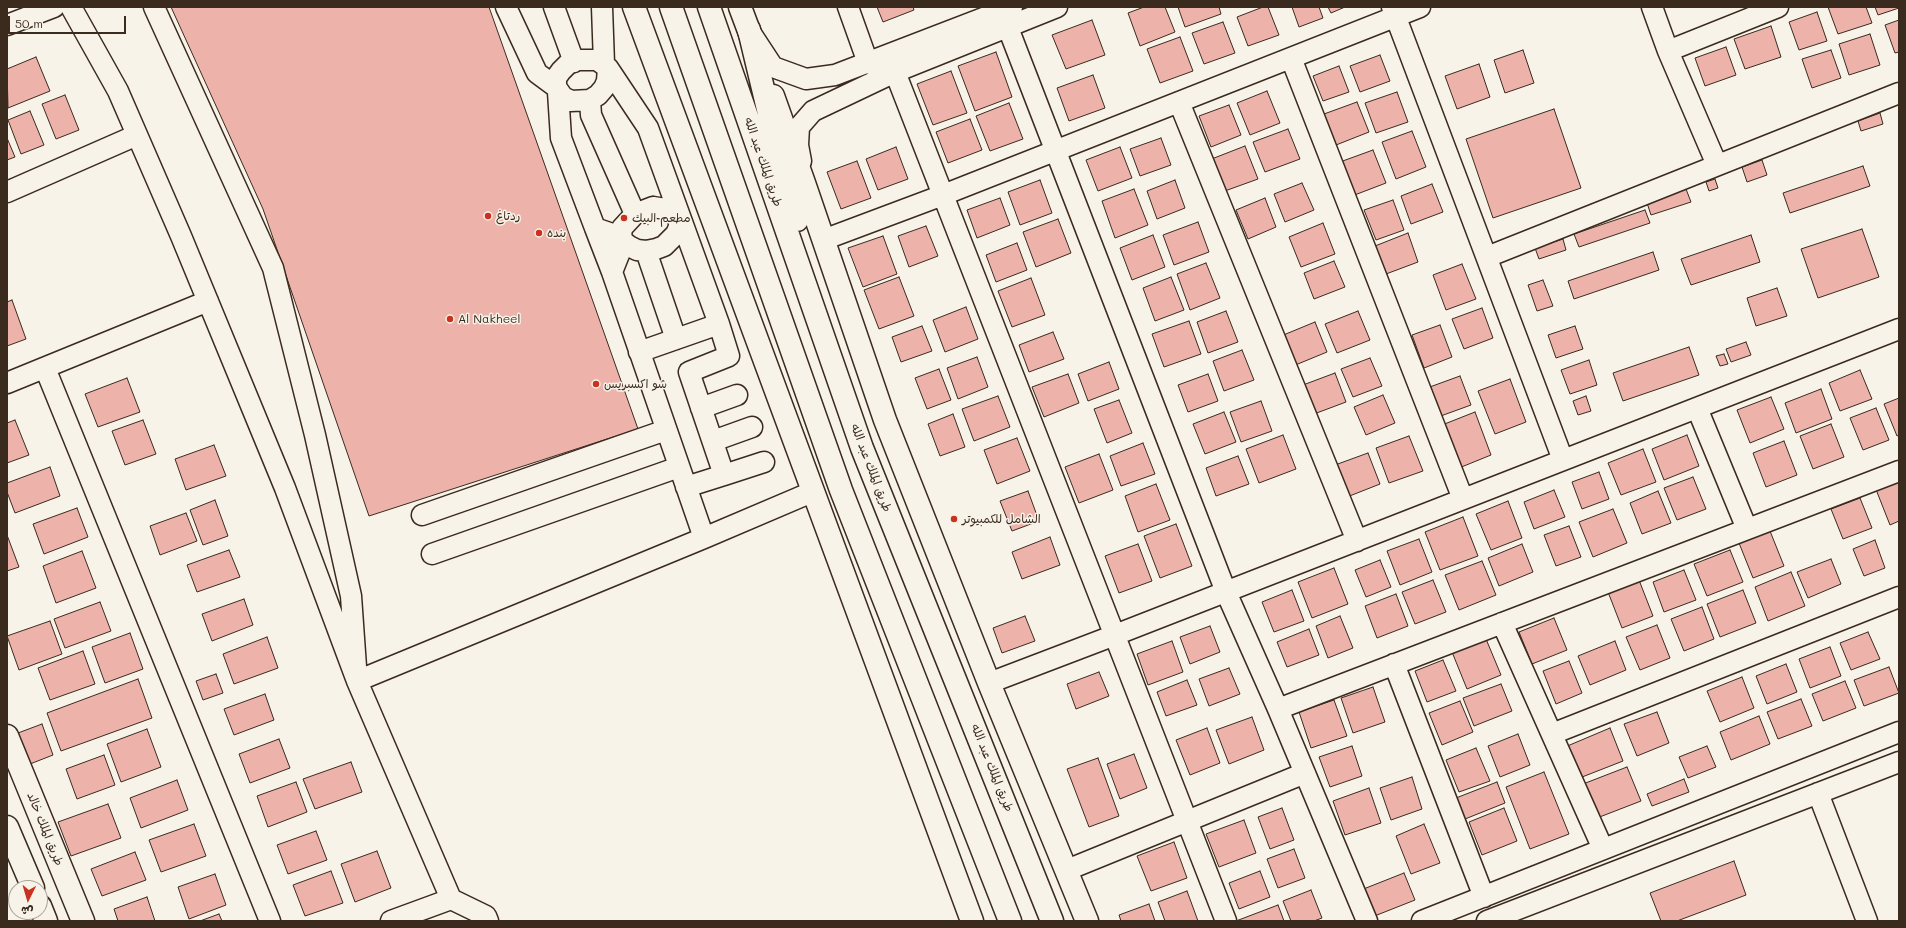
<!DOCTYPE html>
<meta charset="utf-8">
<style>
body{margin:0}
#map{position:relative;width:1906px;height:928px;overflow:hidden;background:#f7f3e8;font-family:Mali,"Playpen Sans Arabic",sans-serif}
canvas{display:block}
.frame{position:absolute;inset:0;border:8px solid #3b2a1e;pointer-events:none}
.north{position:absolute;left:8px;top:880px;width:40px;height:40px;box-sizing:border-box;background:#f7f3e8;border:1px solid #aca397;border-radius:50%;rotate:185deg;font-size:11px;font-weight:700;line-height:16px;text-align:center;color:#3b2a1e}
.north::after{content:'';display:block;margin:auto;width:14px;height:18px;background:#c8321e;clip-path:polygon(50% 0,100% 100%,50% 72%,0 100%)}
.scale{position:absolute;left:8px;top:16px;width:118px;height:18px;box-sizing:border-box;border:2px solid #3b2a1e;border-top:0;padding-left:5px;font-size:12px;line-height:14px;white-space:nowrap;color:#3b2a1e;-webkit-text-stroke:3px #f7f3e8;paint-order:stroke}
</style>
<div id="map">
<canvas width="1906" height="928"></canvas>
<div class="frame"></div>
<div class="north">ش</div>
<div class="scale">50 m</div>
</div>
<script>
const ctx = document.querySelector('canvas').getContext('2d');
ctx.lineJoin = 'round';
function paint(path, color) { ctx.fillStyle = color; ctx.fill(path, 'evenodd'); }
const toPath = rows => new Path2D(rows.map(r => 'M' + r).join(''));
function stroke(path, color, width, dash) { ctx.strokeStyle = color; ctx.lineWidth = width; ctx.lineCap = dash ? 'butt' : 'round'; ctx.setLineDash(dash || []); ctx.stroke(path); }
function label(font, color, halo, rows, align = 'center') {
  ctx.font = font + ' Mali,"Playpen Sans Arabic",sans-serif'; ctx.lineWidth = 3; ctx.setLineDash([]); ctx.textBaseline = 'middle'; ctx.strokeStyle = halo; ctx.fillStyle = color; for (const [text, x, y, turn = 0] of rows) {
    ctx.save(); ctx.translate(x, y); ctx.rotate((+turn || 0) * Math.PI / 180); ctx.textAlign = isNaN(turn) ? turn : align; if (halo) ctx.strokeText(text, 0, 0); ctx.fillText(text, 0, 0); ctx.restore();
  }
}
const building = toPath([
 [171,7,489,7,638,429,369,516,263,209,171,7],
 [877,7,913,7,914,10,883,22,877,7],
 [1144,7,1165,7,1175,32,1140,46,1128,13,1144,7],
 [1178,7,1219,7,1221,14,1185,27,1178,7],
 [1263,7,1268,7,1279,35,1248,46,1237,17,1263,7],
 [1292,7,1319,7,1323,18,1299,27,1292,7],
 [1328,7,1345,7,1331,13,1328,7],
 [1828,7,1866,7,1872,23,1838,34,1828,7],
 [1875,7,1899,7,1899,8,1878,15,1875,7],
 [1817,12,1827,41,1799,50,1789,22,1817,12],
 [1092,20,1105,55,1066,69,1052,35,1092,20],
 [1899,20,1899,52,1895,53,1885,25,1899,20],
 [1223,22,1235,53,1204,64,1192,33,1223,22],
 [1771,26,1781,57,1745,69,1734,39,1771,26],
 [1870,34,1880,65,1849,75,1839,44,1870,34],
 [1180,37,1193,71,1160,83,1147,49,1180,37],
 [1726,47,1736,75,1705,86,1695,58,1726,47],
 [1523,50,1534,83,1505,93,1494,60,1523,50],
 [1831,50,1841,78,1812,88,1802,59,1831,50],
 [996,52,1012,97,975,111,958,66,996,52],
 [1380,55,1390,81,1360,92,1350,66,1380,55],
 [36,57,50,91,8,108,7,69,36,57],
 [1479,64,1490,97,1457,109,1445,76,1479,64],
 [1339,66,1349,92,1323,101,1313,76,1339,66],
 [951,71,967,113,933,125,917,84,951,71],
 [1093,75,1105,108,1069,121,1057,88,1093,75],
 [1267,91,1280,123,1250,135,1237,103,1267,91],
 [1397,92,1408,122,1376,133,1365,103,1397,92],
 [65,95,79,130,56,139,42,104,65,95],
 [1357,102,1369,132,1336,145,1324,114,1357,102],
 [1009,103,1023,139,990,151,976,116,1009,103],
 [1229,105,1241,135,1211,147,1199,116,1229,105],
 [1554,109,1581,188,1493,218,1466,139,1554,109],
 [30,111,44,145,21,154,8,120,30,111],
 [1880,113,1883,124,1861,131,1858,121,1880,113],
 [970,119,982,150,948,163,936,132,970,119],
 [1288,129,1300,159,1265,172,1253,142,1288,129],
 [1412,131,1426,167,1396,179,1382,142,1412,131],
 [7,138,15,157,7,160,7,138],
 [1161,138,1171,165,1140,176,1130,149,1161,138],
 [1245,146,1258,179,1222,192,1209,160,1245,146],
 [896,147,908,179,878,190,866,159,896,147],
 [1120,147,1132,178,1098,191,1086,160,1120,147],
 [1373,150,1386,183,1352,196,1340,162,1373,150],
 [1762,160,1767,175,1747,182,1742,167,1762,160],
 [857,161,871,198,841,209,827,172,857,161],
 [1863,166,1870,186,1790,213,1783,193,1863,166],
 [1715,179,1718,188,1709,191,1706,182,1715,179],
 [1040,180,1052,213,1020,225,1008,192,1040,180],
 [1175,180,1185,208,1157,219,1147,191,1175,180],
 [1302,183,1314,210,1285,222,1274,194,1302,183],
 [1432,184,1443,212,1411,224,1401,196,1432,184],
 [1134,189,1148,225,1115,238,1102,201,1134,189],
 [1686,189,1691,202,1651,215,1647,203,1686,189],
 [1000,198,1010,225,977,238,967,210,1000,198],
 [1265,198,1276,227,1248,239,1236,210,1265,198],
 [1393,200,1404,230,1376,240,1364,210,1393,200],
 [1645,210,1650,223,1579,247,1574,234,1645,210],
 [1058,219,1071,253,1036,267,1023,232,1058,219],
 [1198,222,1209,252,1174,265,1163,235,1198,222],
 [1323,223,1335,254,1301,267,1289,237,1323,223],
 [926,226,938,256,909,267,898,236,926,226],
 [1862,229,1879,277,1818,298,1801,249,1862,229],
 [1408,233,1418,262,1386,274,1375,246,1408,233],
 [1153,235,1165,267,1132,280,1120,248,1153,235],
 [1751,235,1760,262,1691,285,1681,259,1751,235],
 [883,236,897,274,863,287,848,248,883,236],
 [1563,239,1566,250,1539,259,1535,248,1563,239],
 [1017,243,1027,270,996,282,986,255,1017,243],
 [1653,252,1659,270,1574,299,1568,281,1653,252],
 [1334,261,1345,287,1314,299,1304,273,1334,261],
 [1206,263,1220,298,1190,310,1177,274,1206,263],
 [1462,264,1476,299,1446,310,1433,275,1462,264],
 [899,277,914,316,879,329,864,290,899,277],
 [1171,277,1184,310,1155,321,1143,288,1171,277],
 [1031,278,1045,315,1012,327,998,291,1031,278],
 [1543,280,1553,306,1537,311,1528,285,1543,280],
 [1777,288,1787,316,1756,326,1747,298,1777,288],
 [12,300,26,339,7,346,7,302,12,300],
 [966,307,978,339,945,352,933,320,966,307],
 [1482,308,1493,338,1464,349,1452,319,1482,308],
 [1226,311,1238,342,1208,353,1197,322,1226,311],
 [1358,311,1370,340,1337,353,1325,324,1358,311],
 [1189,321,1201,354,1164,367,1152,334,1189,321],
 [1315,322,1327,352,1293,366,1281,336,1315,322],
 [1440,325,1452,357,1424,368,1412,335,1440,325],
 [922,326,932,351,901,362,892,337,922,326],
 [1575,326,1583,349,1556,358,1548,335,1575,326],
 [1053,332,1064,359,1029,372,1019,345,1053,332],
 [1746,342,1751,355,1731,362,1726,349,1746,342],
 [1689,347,1699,375,1623,401,1613,373,1689,347],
 [1242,350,1254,380,1224,391,1213,361,1242,350],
 [1724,354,1728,364,1720,366,1716,356,1724,354],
 [977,357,988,387,958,399,947,368,977,357],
 [1370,358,1382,386,1353,397,1341,369,1370,358],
 [1589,360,1597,385,1570,394,1561,370,1589,360],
 [1109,362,1119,389,1088,401,1078,374,1109,362],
 [939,369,951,400,927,409,915,378,939,369],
 [1860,370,1872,399,1840,411,1829,383,1860,370],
 [1335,373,1346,402,1314,414,1303,385,1335,373],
 [1068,374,1079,403,1044,417,1032,387,1068,374],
 [1208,374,1218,401,1188,412,1178,385,1208,374],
 [1460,376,1471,405,1438,417,1427,388,1460,376],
 [127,378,140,412,98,427,85,394,127,378],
 [1510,379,1526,422,1495,434,1478,391,1510,379],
 [1821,389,1832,419,1796,433,1785,403,1821,389],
 [1383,395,1395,423,1366,435,1354,407,1383,395],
 [998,396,1010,427,974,441,962,409,998,396],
 [1586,396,1591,411,1578,415,1573,401,1586,396],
 [1771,397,1784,429,1750,443,1737,410,1771,397],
 [1899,398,1899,435,1897,436,1884,404,1899,398],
 [1119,400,1132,433,1107,443,1094,409,1119,400],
 [1261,401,1272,431,1241,442,1230,412,1261,401],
 [1876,408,1889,440,1863,450,1850,418,1876,408],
 [1224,412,1236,442,1205,454,1193,424,1224,412],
 [1475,412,1491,455,1459,468,1442,425,1475,412],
 [953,414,965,447,940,456,928,424,953,414],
 [15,420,29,455,7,463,7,423,15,420],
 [143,420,156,454,125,465,112,431,143,420],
 [1831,424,1844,457,1813,469,1800,436,1831,424],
 [1283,435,1296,469,1259,483,1246,449,1283,435],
 [1687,435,1699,466,1664,480,1652,449,1687,435],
 [1409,436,1423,471,1389,483,1376,448,1409,436],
 [1017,438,1030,471,997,484,984,450,1017,438],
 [1784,441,1797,475,1766,487,1753,453,1784,441],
 [1143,443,1155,474,1121,486,1110,456,1143,443],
 [214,445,226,476,186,490,175,459,214,445],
 [1643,449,1656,482,1621,495,1608,463,1643,449],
 [1368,453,1380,484,1347,497,1335,465,1368,453],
 [1099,454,1113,490,1079,503,1065,467,1099,454],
 [1238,456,1249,484,1216,496,1206,468,1238,456],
 [50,467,60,496,15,513,7,492,7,483,50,467],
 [1599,472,1609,499,1582,509,1572,482,1599,472],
 [1693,477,1706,509,1677,520,1664,488,1693,477],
 [1899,478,1899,521,1890,525,1875,487,1899,478],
 [1156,484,1170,520,1138,532,1125,496,1156,484],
 [1554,490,1565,517,1534,529,1524,502,1554,490],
 [1028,491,1039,521,1012,531,1000,501,1028,491],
 [1658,491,1671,523,1642,534,1630,503,1658,491],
 [1860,498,1872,528,1843,539,1831,509,1860,498],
 [215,500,228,536,203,545,190,510,215,500],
 [1508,501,1522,538,1491,550,1476,514,1508,501],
 [77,508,88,537,44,554,33,524,77,508],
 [1613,509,1627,543,1593,557,1579,522,1613,509],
 [186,513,197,541,160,555,150,526,186,513],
 [1463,517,1478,556,1440,570,1425,532,1463,517],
 [1176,524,1192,566,1160,578,1144,536,1176,524],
 [1569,526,1581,557,1556,566,1544,535,1569,526],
 [1770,531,1784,566,1753,578,1739,543,1770,531],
 [7,535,19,567,7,571,7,535],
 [1050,537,1060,565,1022,579,1012,552,1050,537],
 [1419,539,1432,572,1400,585,1387,551,1419,539],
 [1875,540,1885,568,1864,576,1853,549,1875,540],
 [1138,544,1152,581,1119,593,1105,556,1138,544],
 [1522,544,1533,572,1499,586,1488,558,1522,544],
 [229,550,240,577,197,592,187,565,229,550],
 [1730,550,1743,582,1707,596,1694,564,1730,550],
 [82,551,96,588,56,603,43,566,82,551],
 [1831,559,1841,584,1808,598,1797,572,1831,559],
 [1380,560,1391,587,1366,597,1355,570,1380,560],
 [1482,561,1496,595,1459,610,1445,575,1482,561],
 [1334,568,1348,604,1312,618,1298,582,1334,568],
 [1684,570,1696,600,1664,612,1653,582,1684,570],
 [1791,572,1805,606,1768,621,1755,587,1791,572],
 [1433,580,1446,612,1415,624,1402,592,1433,580],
 [1639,580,1653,616,1622,628,1608,592,1639,580],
 [1292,590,1304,621,1274,632,1262,602,1292,590],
 [1743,590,1756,623,1720,637,1707,604,1743,590],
 [1396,594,1408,626,1377,638,1365,606,1396,594],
 [244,599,253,625,212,641,202,614,244,599],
 [100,602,111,631,65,648,54,619,100,602],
 [1702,607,1714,639,1684,651,1671,619,1702,607],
 [1025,616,1035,641,1002,653,993,628,1025,616],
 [1340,616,1353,648,1328,658,1316,626,1340,616],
 [1554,618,1567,650,1532,664,1519,632,1554,618],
 [50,621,62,654,19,670,7,636,50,621],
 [1657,625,1670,658,1640,670,1626,637,1657,625],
 [1210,626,1220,652,1190,664,1180,637,1210,626],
 [1309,629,1319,655,1287,667,1277,642,1309,629],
 [1868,632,1880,659,1851,670,1840,643,1868,632],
 [130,633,143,669,105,683,92,647,130,633],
 [267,637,278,668,234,684,223,654,267,637],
 [1486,639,1501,675,1467,689,1452,652,1486,639],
 [1172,641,1183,672,1148,685,1137,654,1172,641],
 [1615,641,1626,670,1590,685,1578,656,1615,641],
 [1830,647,1841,676,1810,688,1799,659,1830,647],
 [83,651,95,684,50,700,38,668,83,651],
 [1443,660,1456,691,1427,702,1415,671,1443,660],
 [1569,661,1582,693,1556,704,1543,671,1569,661],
 [1786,664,1797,692,1767,704,1756,676,1786,664],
 [1889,667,1899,693,1864,706,1854,680,1889,667],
 [1229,668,1240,694,1209,706,1199,679,1229,668],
 [1099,672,1109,696,1076,709,1067,684,1099,672],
 [216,674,223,693,203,700,196,681,216,674],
 [1742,677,1754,708,1720,722,1707,691,1742,677],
 [138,679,152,718,61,751,47,713,138,679],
 [1187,680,1197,705,1166,716,1157,692,1187,680],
 [1845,681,1856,708,1823,721,1812,694,1845,681],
 [1501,684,1512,711,1474,726,1463,698,1501,684],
 [1373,687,1385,722,1353,733,1341,698,1373,687],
 [265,694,274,720,234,735,224,709,265,694],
 [1801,699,1812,726,1778,739,1767,712,1801,699],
 [1334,700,1347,736,1311,748,1299,712,1334,700],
 [1460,701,1473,732,1442,745,1429,713,1460,701],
 [1657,712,1669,743,1637,756,1624,724,1657,712],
 [1759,716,1770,744,1731,760,1720,732,1759,716],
 [1252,717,1264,750,1229,764,1216,730,1252,717],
 [42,724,53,755,30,764,18,733,42,724],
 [1207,728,1220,763,1190,775,1176,740,1207,728],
 [1610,728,1623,761,1577,779,1565,747,1610,728],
 [147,729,161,767,121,782,107,744,147,729],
 [1518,734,1530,765,1500,777,1488,746,1518,734],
 [279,739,290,768,250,783,239,754,279,739],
 [1352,746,1362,776,1330,787,1319,757,1352,746],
 [1707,746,1716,767,1688,778,1679,757,1707,746],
 [1476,748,1490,781,1459,792,1446,760,1476,748],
 [1134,754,1147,788,1120,799,1107,764,1134,754],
 [104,755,115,785,77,799,66,769,104,755],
 [1098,758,1119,816,1089,827,1067,769,1098,758],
 [351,762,362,792,315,809,303,779,351,762],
 [1627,767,1641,801,1597,818,1583,784,1627,767],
 [1544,772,1569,834,1530,849,1506,787,1544,772],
 [1412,777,1422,809,1391,820,1380,788,1412,777],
 [1684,779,1689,792,1652,806,1647,794,1684,779],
 [177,780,188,810,141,828,130,798,177,780],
 [296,782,307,812,268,827,257,796,296,782],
 [1497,782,1505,803,1465,819,1456,798,1497,782],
 [1369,788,1381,823,1345,835,1333,801,1369,788],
 [108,804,121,838,71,856,58,822,108,804],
 [1282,808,1294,840,1270,849,1258,817,1282,808],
 [1504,808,1517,841,1482,855,1469,822,1504,808],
 [1244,820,1256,853,1219,867,1206,834,1244,820],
 [194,824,206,856,161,872,149,840,194,824],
 [1424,824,1440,863,1411,874,1396,836,1424,824],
 [316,831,327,860,288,874,277,845,316,831],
 [1174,842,1187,878,1151,891,1137,856,1174,842],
 [1294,849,1305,878,1278,888,1267,859,1294,849],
 [377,851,391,888,355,902,341,864,377,851],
 [135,852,146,880,102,896,91,869,135,852],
 [1734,861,1746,895,1677,921,1661,921,1650,893,1734,861],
 [331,871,343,903,305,916,293,885,331,871],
 [1260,871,1270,897,1239,909,1229,883,1260,871],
 [1404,873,1415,900,1372,917,1361,890,1404,873],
 [215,874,226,905,189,919,178,887,215,874],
 [1311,890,1322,918,1314,921,1291,921,1283,901,1311,890],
 [1187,891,1198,921,1165,921,1158,902,1187,891],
 [147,897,155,921,118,921,114,909,147,897],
 [1149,904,1155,921,1121,921,1119,915,1149,904],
 [1278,905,1284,921,1236,921,1278,905],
 [219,914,222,921,200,921,219,914]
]);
paint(building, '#edb2aa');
stroke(building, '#3b2a1e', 1);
const minor = toPath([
 [71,7,118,91,181,236,285,488,357,681,451,899,486,916,488,921],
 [154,7,273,268,315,435,351,596,357,681,704,538,812,492],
 [506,7,537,73,556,87],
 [554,7,574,62],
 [602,7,604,64],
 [848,7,868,63,895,72,1226,921],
 [1000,7,1226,592,1278,709,1367,921],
 [1392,7,1563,460],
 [1652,7,1668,51,1717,165],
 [7,25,54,7],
 [752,35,773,67,806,79,835,75,1012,7],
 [1668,51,1778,7],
 [1291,58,1463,499],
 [608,68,607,81,604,88,598,95,590,100,571,101,563,97,556,87,556,78,561,71,568,64,578,60,597,60,608,68,648,128,719,324,639,352],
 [558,92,561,138,595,228,621,237],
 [590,100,591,115,635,214],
 [1179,102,1357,541],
 [801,161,798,145,799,127,813,111,895,72,1057,7],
 [7,192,137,135],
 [653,207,672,210,679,217,679,227,676,234,664,246,656,249,646,251,637,250,629,246,624,242,621,237,622,228,635,214,653,207],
 [595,228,612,272],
 [823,240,943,195,1420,7],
 [624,242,612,272,704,538],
 [646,251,676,339],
 [1487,257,1899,93],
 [45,368,270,921],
 [7,383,208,301],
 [701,408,737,395],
 [1697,408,1747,529],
 [713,441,752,427],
 [724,475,764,462],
 [686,487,724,475,689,372,729,356,719,324],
 [422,515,666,430],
 [432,554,679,467],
 [1502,623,1603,849],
 [1394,664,1484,897],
 [989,683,1115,635,1899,329],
 [1278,709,1899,471],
 [1552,734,1899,597],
 [1818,793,1867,921],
 [1067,870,1305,773],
 [391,921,451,899],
 [1422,921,1899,732],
 [1487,921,1899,762]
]);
const major = toPath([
 [634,7,972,921],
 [740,7,755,47],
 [773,96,804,183,885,420,989,683,1087,921],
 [7,736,83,921],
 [7,827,33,888],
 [40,906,46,921]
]);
const highway = toPath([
 [671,7,841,490,1010,921],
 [709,7,862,448,1052,921],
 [749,30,778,151,797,220]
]);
stroke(minor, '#3b2a1e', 23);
stroke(major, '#3b2a1e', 25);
stroke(highway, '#3b2a1e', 25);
stroke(minor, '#f7f3e8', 20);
stroke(major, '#f7f3e8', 22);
stroke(highway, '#f7f3e8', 22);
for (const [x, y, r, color] of [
 [488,216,4,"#c8321e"],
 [624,218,4,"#c8321e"],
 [539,233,4,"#c8321e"],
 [450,319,4,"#c8321e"],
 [596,384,4,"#c8321e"],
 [954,519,4,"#c8321e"]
]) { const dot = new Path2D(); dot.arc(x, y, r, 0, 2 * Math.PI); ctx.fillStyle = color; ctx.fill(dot); stroke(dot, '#f7f3e8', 1.5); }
label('12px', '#3b2a1e', '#f7f3e8', [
 ["طريق الملك عبد الله",763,162,71],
 ["طريق الملك عبد الله",871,468,69],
 ["طريق الملك عبد الله",992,768,68],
 ["طريق الملك خالد",45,829,68]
]);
label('12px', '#3b2a1e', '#f7f3e8', [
 ["ردتاغ",496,216],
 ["مطعم البيك",632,218],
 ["بنده",547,233],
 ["Al Nakheel",458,319],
 ["شو اكسبريس",604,384],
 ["الشامل للكمبيوتر",962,519]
], 'left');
</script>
